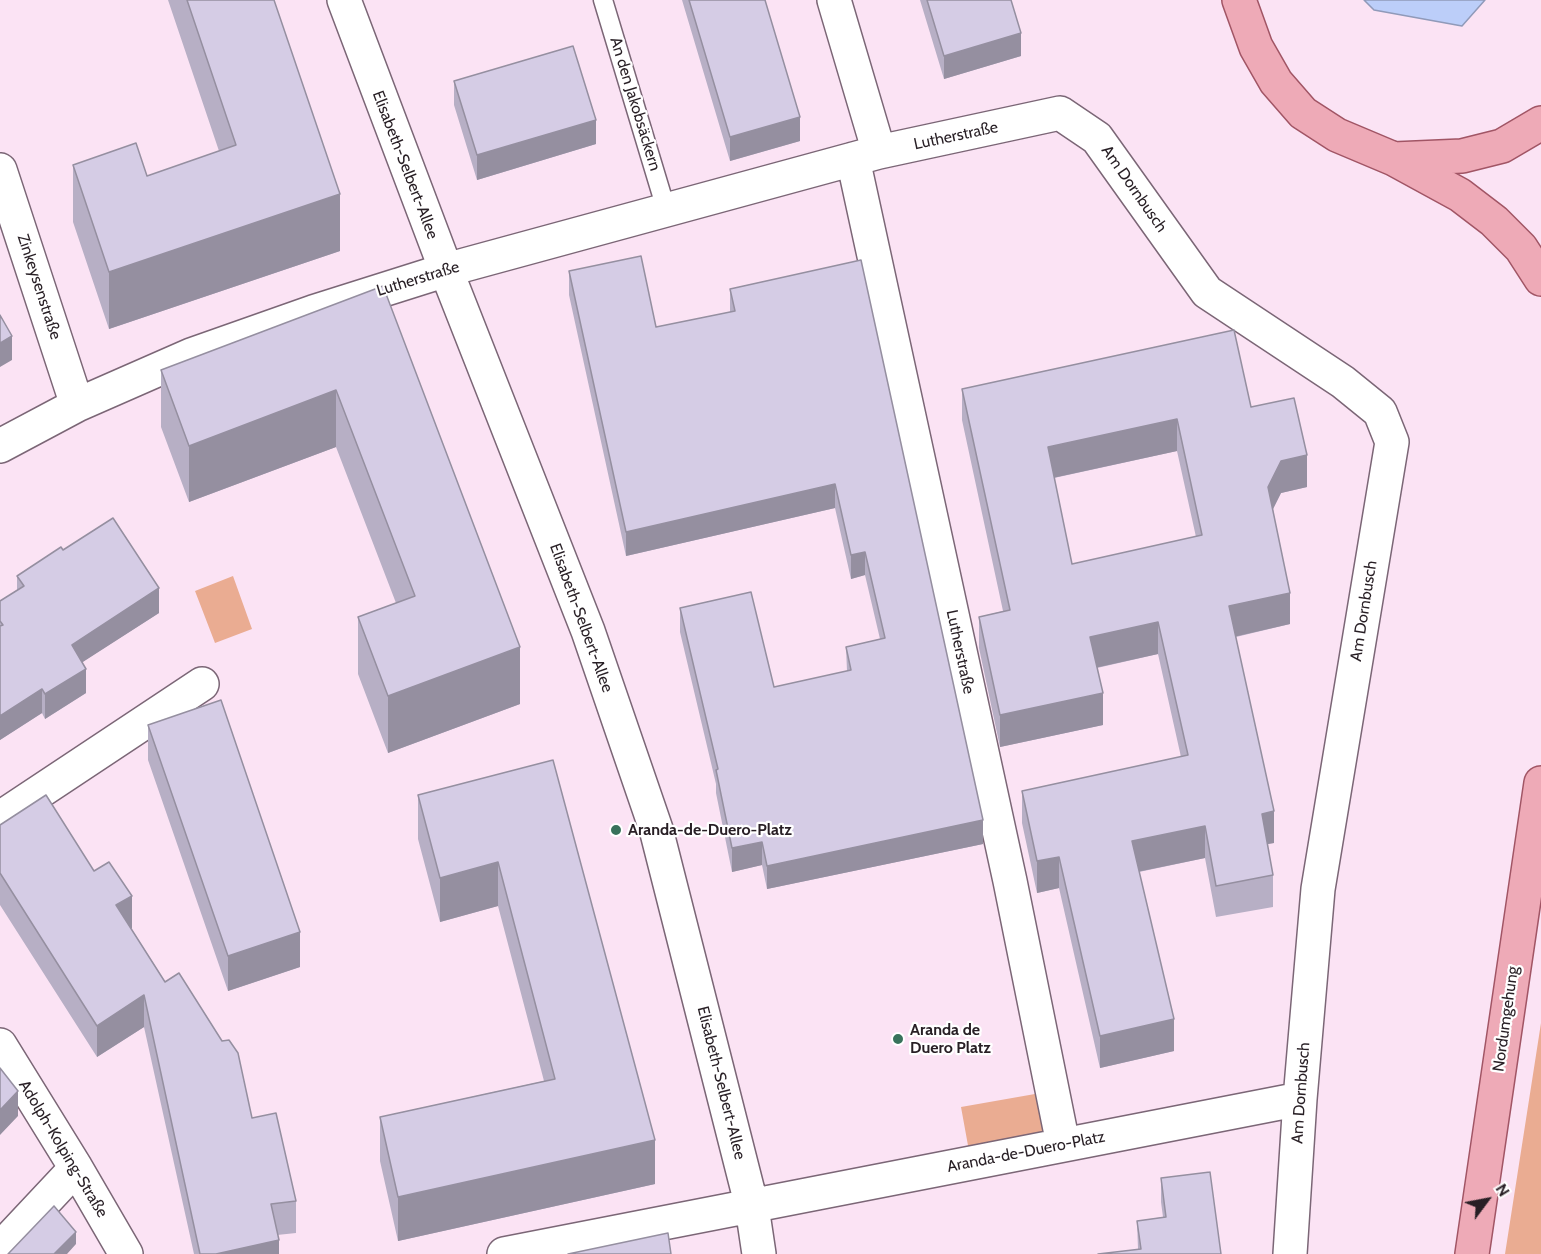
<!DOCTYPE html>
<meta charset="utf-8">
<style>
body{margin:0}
#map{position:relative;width:1541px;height:1254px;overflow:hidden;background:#fbe3f4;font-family:Cabin,sans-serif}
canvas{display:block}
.north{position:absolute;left:1457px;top:1170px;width:60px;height:60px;-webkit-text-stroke:4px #fff;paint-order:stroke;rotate:58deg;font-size:16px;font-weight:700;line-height:24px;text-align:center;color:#281f25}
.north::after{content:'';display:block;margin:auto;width:21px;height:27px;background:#281f25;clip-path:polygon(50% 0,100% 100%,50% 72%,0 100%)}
</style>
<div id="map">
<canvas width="1541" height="1254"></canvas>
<div class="north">N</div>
</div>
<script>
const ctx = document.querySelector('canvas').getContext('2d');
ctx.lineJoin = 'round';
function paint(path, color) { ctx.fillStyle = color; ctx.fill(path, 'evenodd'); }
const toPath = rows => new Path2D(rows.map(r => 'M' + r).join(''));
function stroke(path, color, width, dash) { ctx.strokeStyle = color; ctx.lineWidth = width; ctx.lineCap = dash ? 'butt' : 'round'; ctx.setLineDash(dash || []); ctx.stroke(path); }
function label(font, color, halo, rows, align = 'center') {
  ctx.font = font + ' Cabin,sans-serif'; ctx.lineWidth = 4.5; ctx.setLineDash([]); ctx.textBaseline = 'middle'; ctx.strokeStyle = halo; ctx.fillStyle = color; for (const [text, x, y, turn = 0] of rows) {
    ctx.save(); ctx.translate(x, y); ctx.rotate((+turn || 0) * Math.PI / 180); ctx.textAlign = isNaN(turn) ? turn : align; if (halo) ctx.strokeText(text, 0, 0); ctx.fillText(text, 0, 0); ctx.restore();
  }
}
paint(toPath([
 [233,576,252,629,215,643,195,591],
 [1541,1023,1541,1254,1505,1254],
 [1052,1091,1062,1141,971,1162,961,1107]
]), '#eaac92');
const water = toPath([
 [1364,0,1485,0,1462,26,1374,10,1364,0]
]);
paint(water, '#bccef9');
stroke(water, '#909ab9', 1.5);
const lane = toPath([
 [603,0,666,209]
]);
const street = toPath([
 [344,0,446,270,588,631,656,829,752,1207,759,1254],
 [834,0,879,152],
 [853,159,1010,881,1063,1144],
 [0,170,77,405],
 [0,446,77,405,191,355,313,312,446,270,879,152,1060,113,1097,138,1207,292,1343,382,1380,412,1392,442,1318,889,1300,1099,1290,1254],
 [0,818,202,684],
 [0,1045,76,1168,126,1254],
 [0,1249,76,1168],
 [504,1254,1300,1099]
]);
const primary = toPath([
 [1239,0,1256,47,1276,82,1303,113,1337,135,1394,159,1460,195,1494,221,1521,248,1541,279],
 [1394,159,1462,156,1502,146,1541,123],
 [1472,1254,1541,783]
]);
stroke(lane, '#7b6676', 21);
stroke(street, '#7b6676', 36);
stroke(primary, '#a15565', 36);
stroke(lane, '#fff', 18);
stroke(street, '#fff', 33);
stroke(primary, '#eeaab7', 33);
paint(toPath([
 [168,0,274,0,340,251,109,329,73,222,73,165,147,176,219,151],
 [682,0,765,0,800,141,730,161],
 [920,0,1011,0,1021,56,944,79],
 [454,81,596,144,477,180,454,105],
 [861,260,983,844,767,889,762,865,732,872,716,793,716,784,680,632,680,608,774,687,847,671,846,647,880,639,865,575,851,579,835,508,626,556,569,295,569,271,656,327,730,312,730,289],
 [383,286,520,704,388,753,358,674,358,617,396,603,336,447,189,502,161,427,161,370],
 [962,389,1251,407,1307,487,1281,493,1273,509,1290,624,1236,637,1274,843,1267,844,1273,875,1273,907,1216,917,1205,858,1139,872,1174,1051,1100,1068,1059,888,1037,893,1022,823,1022,791,1181,757,1158,654,1097,668,1103,725,1000,747,979,648,979,617,1003,611,962,420],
 [1177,451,1196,537,1072,564,1054,478],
 [63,550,159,613,82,662,86,693,45,719,42,713,0,740,0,601,17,591,17,576],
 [148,725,300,967,228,991,148,760],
 [553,760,655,1184,398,1241,380,1161,380,1117,544,1081,498,906,440,922,418,839,418,795],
 [0,825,94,871,132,928,131,928,252,1118,296,1201,296,1233,277,1235,279,1254,194,1254,144,1027,97,1057,0,905],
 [1161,1178,1221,1254,1138,1249,1137,1221,1163,1217,1161,1202]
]), '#b7afc5');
paint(toPath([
 [1021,33,1021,56,944,79,944,56],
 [800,117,800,141,730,161,730,137],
 [596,120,596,144,477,180,477,155],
 [340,194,340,251,109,329,109,272],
 [12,336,12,360,0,367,0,343],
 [336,390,336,447,189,502,189,446],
 [1177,419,1177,451,1048,479,1048,447],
 [1307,455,1307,487,1281,493,1268,519,1268,487,1281,461],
 [835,484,835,508,626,556,626,532],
 [865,552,865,575,851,579,851,555],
 [159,588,159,613,72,669,72,645],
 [1290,593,1290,624,1229,638,1229,606],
 [1158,622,1158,654,1090,669,1090,637],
 [520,647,520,704,388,753,388,696],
 [86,669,86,693,45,719,45,694],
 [42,689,42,713,0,740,0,716],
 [1103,693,1103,725,1000,747,1000,715],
 [1274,811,1274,843,1262,845,1262,814],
 [983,820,983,844,767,889,767,866],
 [1205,826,1205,858,1132,873,1132,841],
 [762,842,762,865,732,872,732,848],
 [1059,857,1059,888,1037,893,1037,861],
 [498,862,498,906,440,922,440,878],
 [132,896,132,928,116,937,116,905],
 [300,932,300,967,228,991,228,956],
 [144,995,144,1027,97,1057,97,1026],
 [1174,1019,1174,1051,1100,1068,1100,1036],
 [18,1091,18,1116,0,1135,0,1110],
 [655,1140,655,1184,398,1241,398,1197],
 [76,1232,76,1244,67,1254,54,1254],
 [279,1240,279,1254,216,1254]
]), '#958fa0');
const building = toPath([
 [187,0,274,0,340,194,109,272,73,165,136,143,147,176,236,145,187,0],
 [689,0,765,0,800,117,730,137,689,0],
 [927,0,1011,0,1021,33,944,56,927,0],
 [573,46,596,120,477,155,454,81,573,46],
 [641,256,656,327,735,311,730,289,861,260,983,820,767,866,762,842,732,848,716,770,718,769,680,608,751,592,774,687,851,670,846,647,885,638,865,552,851,555,835,484,626,532,569,271,641,256],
 [383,286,520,647,388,696,358,617,415,596,336,390,189,446,161,370,383,286],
 [0,315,12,336,0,343,0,315],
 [1234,330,1251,407,1294,398,1307,455,1281,461,1268,487,1290,593,1229,606,1274,811,1262,814,1273,875,1216,886,1205,826,1132,841,1174,1019,1100,1036,1059,857,1037,861,1022,791,1188,755,1158,622,1090,637,1103,693,1000,715,979,617,1010,610,962,389,1234,330],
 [1177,419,1202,535,1072,564,1048,447,1177,419],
 [113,518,159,588,72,645,86,669,45,694,42,689,0,716,0,626,3,625,0,621,0,601,24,586,17,576,61,547,63,550,113,518],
 [221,700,300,932,228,956,148,725,221,700],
 [553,760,655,1140,398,1197,380,1117,555,1079,498,862,440,878,418,795,553,760],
 [46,795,94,871,109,862,132,896,116,905,165,982,179,973,222,1041,229,1040,238,1053,252,1118,276,1113,296,1201,271,1204,279,1240,216,1254,200,1254,144,995,97,1026,0,873,0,825,46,795],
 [0,1068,18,1091,0,1110,0,1068],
 [1210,1172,1221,1254,1098,1254,1141,1249,1137,1221,1166,1217,1161,1178,1210,1172],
 [54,1206,76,1232,54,1254,8,1254,54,1206],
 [668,1233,671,1254,568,1254,668,1233]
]);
paint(building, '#d5cce5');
stroke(building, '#958fa0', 1.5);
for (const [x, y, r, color] of [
 [616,830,6,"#38725b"],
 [898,1039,6,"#38725b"]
]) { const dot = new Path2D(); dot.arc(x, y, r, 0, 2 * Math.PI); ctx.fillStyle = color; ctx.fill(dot); stroke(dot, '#fff', 2); }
label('16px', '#281f25', '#fff', [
 ["An den Jakobsäckern",635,104,73],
 ["Lutherstraße",956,136,-12],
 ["Elisabeth-Selbert-Allee",405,165,69],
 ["Am Dornbusch",1134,189,55],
 ["Lutherstraße",418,279,-17],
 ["Zinkeysenstraße",39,287,72],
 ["Am Dornbusch",1364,611,-81],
 ["Elisabeth-Selbert-Allee",581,618,70],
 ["Lutherstraße",960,652,78],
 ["Nordumgehung",1506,1019,-82],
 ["Elisabeth-Selbert-Allee",721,1083,76],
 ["Am Dornbusch",1301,1093,-86],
 ["Adolph-Kolping-Straße",63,1149,59],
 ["Aranda-de-Duero-Platz",1026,1152,-11]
]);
label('bold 16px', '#281f25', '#fff', [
 ["Aranda-de-Duero-Platz",628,830],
 ["Aranda de",910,1030],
 ["Duero Platz",910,1048]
], 'left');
</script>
